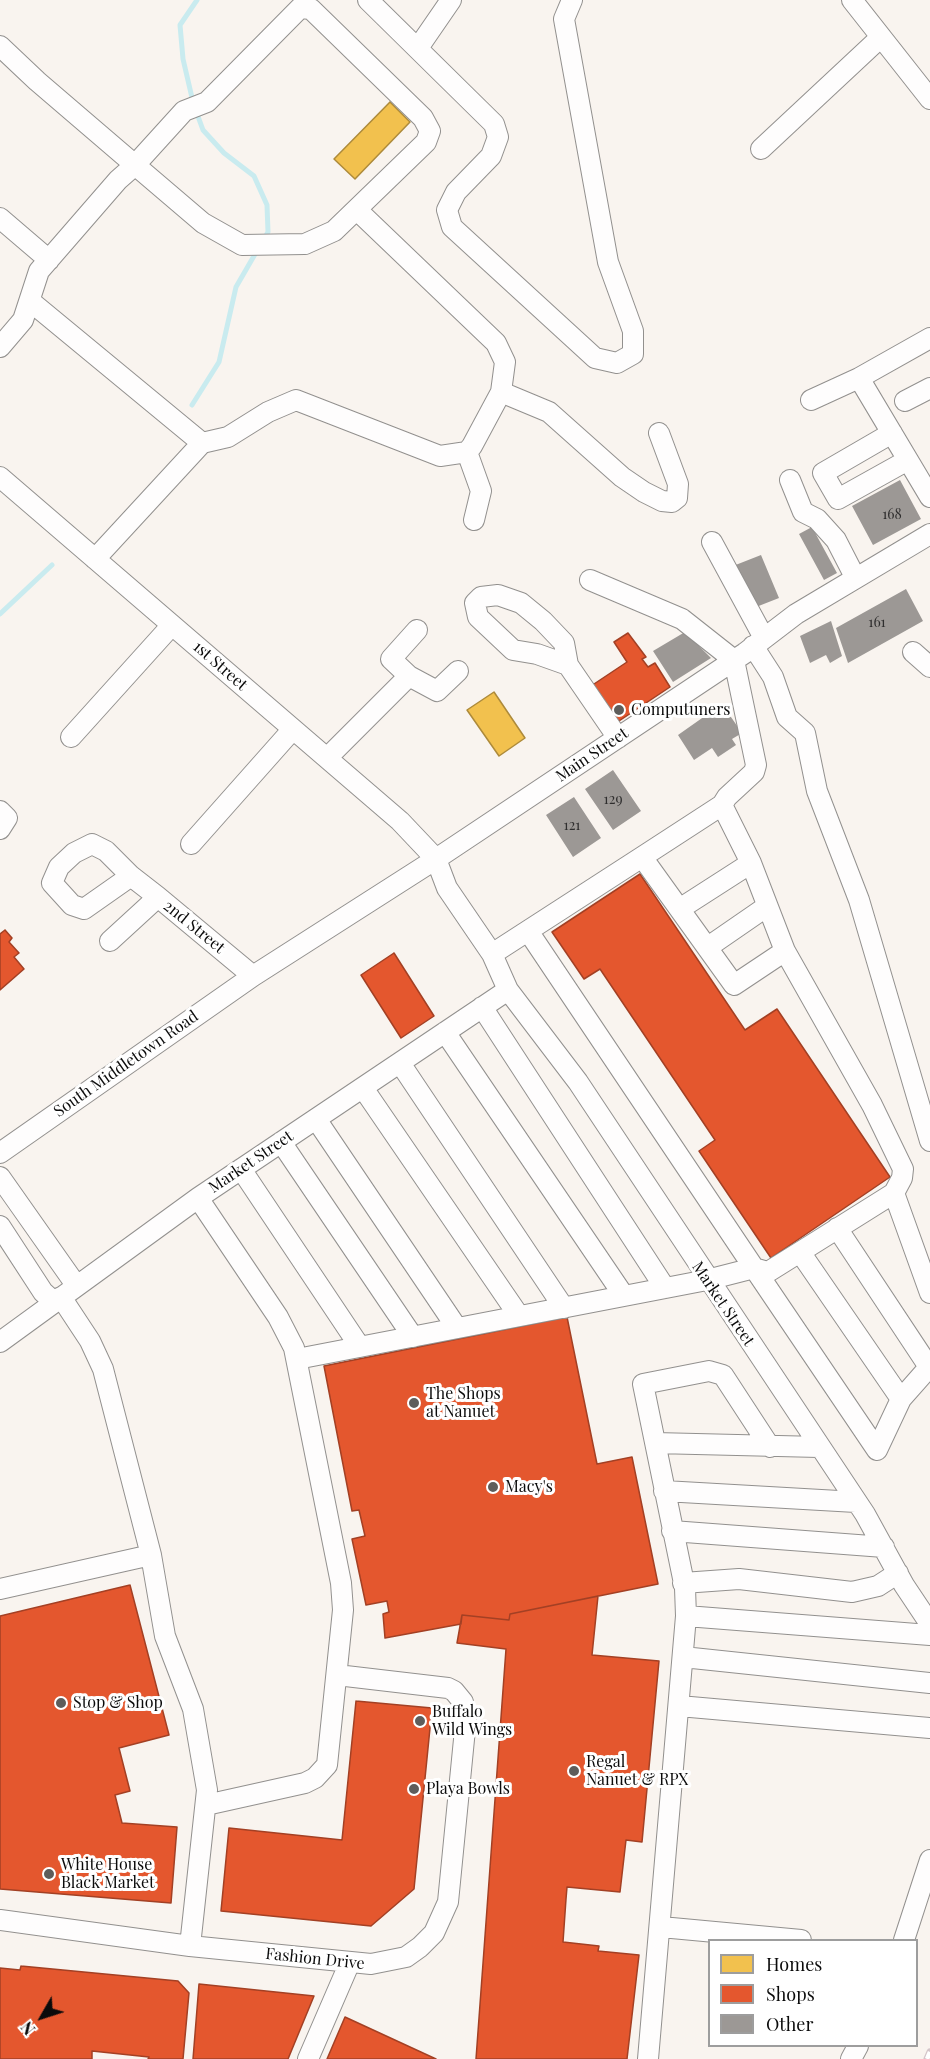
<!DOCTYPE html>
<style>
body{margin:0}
#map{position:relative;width:930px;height:2059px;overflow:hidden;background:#f9f4ef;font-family:"Playfair Display",serif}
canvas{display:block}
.legend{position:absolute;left:708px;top:1939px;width:210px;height:108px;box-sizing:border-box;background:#fff;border:2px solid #9d9d9d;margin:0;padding:8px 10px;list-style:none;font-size:18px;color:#0b0b0b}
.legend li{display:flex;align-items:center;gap:12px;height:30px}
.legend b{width:30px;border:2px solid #9d9d9d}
.north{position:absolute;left:12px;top:1987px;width:60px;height:60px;-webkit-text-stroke:4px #fff;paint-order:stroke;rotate:231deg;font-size:16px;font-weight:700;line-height:24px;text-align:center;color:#0b0b0b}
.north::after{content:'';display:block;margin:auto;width:21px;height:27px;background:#0b0b0b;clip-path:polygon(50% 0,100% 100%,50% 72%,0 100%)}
</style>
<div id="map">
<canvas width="930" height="2059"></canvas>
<ul class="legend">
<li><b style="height:16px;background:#f2c14e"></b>Homes</li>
<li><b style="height:16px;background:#e4572e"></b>Shops</li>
<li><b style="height:16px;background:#9c9895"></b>Other</li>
</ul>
<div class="north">N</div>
</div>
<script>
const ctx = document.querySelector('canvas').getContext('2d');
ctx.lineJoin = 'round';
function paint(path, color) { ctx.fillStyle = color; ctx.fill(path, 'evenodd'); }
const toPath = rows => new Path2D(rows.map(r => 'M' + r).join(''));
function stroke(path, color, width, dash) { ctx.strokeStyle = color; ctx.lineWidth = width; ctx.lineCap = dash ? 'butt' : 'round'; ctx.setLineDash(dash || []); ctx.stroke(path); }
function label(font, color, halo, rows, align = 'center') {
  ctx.font = font + ' "Playfair Display",serif'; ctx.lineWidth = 6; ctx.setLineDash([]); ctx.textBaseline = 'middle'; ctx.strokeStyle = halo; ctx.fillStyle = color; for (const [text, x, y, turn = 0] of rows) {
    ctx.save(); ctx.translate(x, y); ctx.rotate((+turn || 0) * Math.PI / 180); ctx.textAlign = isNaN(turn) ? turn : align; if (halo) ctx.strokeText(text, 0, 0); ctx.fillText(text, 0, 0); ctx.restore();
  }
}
const homes = toPath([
 [390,102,410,122,355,179,334,159,390,102],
 [494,692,525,738,499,756,467,710,494,692]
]);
paint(homes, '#f2c14e');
stroke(homes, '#ad8a3a', 1.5);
const shops = toPath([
 [628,633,646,657,642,659,648,667,655,663,670,687,613,725,588,688,627,662,614,642,628,633],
 [640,874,745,1030,777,1009,890,1177,771,1258,699,1151,715,1140,600,969,584,979,552,932,640,874],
 [5,930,12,938,9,942,19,953,14,957,24,969,0,990,0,934,5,930],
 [394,953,434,1016,401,1038,361,975,394,953],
 [567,1317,597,1464,632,1457,658,1584,510,1614,509,1620,462,1615,461,1624,385,1638,383,1614,389,1612,387,1601,366,1605,352,1539,365,1536,359,1510,352,1511,324,1366,567,1317],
 [130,1585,169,1735,119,1748,130,1791,115,1795,122,1823,177,1827,171,1903,0,1889,0,1616,130,1585],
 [598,1596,592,1655,659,1661,642,1842,626,1840,620,1892,567,1887,566,1899,563,1942,599,1946,598,1951,639,1955,627,2059,476,2059,506,1649,457,1643,462,1615,509,1620,510,1614,598,1596],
 [356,1701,432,1708,414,1889,371,1926,221,1911,229,1828,342,1840,356,1701],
 [21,1966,178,1981,189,1993,183,2059,148,2059,149,2057,92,2051,92,2059,0,2059,0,1968,20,1970,21,1966],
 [199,1984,314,1996,288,2059,193,2059,199,1984],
 [345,2017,436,2059,327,2059,345,2017]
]);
paint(shops, '#e4572e');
stroke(shops, '#a34024', 1.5);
stroke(toPath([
 [193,102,183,59,180,25,197,0],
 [196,111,203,130,224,153,254,176,267,205,268,232,263,241],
 [192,405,219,362,236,287,258,249],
 [0,614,52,565]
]), '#c9ebef', 5);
paint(toPath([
 [900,480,921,519,873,545,852,506],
 [812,527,837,573,824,580,799,534],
 [761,555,779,598,751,609,733,566],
 [906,589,923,621,848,663,836,628],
 [831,621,842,656,830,663,826,655,810,663,800,636],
 [685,632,711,658,673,682,653,651],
 [722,704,742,733,732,739,736,745,718,757,712,748,694,760,678,735],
 [613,770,641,811,613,830,585,789],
 [574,797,601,838,573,857,546,815]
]), '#9c9895');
const minor = toPath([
 [368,0,494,124,498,137,491,156,456,192,447,210,452,227,595,358,617,363,633,354,633,331,608,262,564,19,572,0],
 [852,0,930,99],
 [0,46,37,81,135,165,203,223,242,245,305,244,334,231,426,142,430,131,423,118,311,9,300,8,207,102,184,111,135,165,118,180,39,271,23,320,0,347],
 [418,48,451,0],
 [761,149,881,37],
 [0,218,49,260],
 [30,301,202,443],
 [859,378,930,497],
 [501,392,549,412,622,477,644,492,662,501,672,502,677,498,678,484,659,433],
 [811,400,859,378,930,338],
 [905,401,930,388],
 [892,433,823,473,838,499,908,460],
 [467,452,481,491,474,520],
 [0,477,400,821,436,859,447,888,492,954,508,990,578,1082,865,1514,904,1585,930,1624],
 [790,480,803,512,817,519,836,540,855,577],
 [712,542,764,638],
 [95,559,202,443,228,437,268,412,296,400,440,456,467,452,472,446,501,392,505,362,496,343,357,210],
 [590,580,682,619,734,660,756,765,754,772,727,797,722,805],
 [417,630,391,659,409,676,437,691,458,671],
 [753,646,773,677,787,717,805,733,817,791,859,900,930,1141],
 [913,652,930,667],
 [568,665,537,654,513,650,478,617,475,603,481,597,498,595,521,603,543,621,564,643,568,665,618,738],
 [71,737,172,625],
 [327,758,409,676],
 [0,811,7,818,0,829],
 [191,844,293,729],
 [131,876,84,909,72,905,52,883,59,867,74,853,92,844,106,851,131,876,158,897],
 [681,908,751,863],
 [110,941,158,897,253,976],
 [708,947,766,907],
 [785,951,872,1105,903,1169,902,1178,894,1193],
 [492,954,642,857,722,805,751,863,785,951,734,985,642,857],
 [482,1007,665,1288],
 [445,1032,624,1296],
 [400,1063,564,1308],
 [363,1088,519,1316],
 [316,1119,457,1328],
 [281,1142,413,1337],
 [0,1153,253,976,436,859,745,653,796,614,930,534],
 [241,1169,360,1347],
 [0,1177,76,1285],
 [198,1198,278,1317,294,1348,341,1583,343,1610,327,1765,315,1778,305,1783,206,1805],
 [0,1226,43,1292,54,1302],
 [837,1228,929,1367],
 [754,1268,877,1450,901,1399,930,1366],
 [754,1268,768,1272,800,1252],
 [61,1297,90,1341,103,1369,151,1555,165,1636,193,1709,207,1790,190,1946],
 [0,1342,198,1198,508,990],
 [297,1359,707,1280,754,1268,528,931],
 [901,1399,800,1252,894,1193,930,1293],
 [655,1443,819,1447],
 [664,1491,856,1502],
 [672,1531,884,1547],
 [683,1583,739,1579,852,1592,878,1586,898,1573],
 [0,1589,151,1555],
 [686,1616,930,1635],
 [683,1657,930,1683],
 [679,1706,930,1728],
 [0,1920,190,1946,371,1964,406,1957,420,1947,434,1933,448,1902,466,1719,463,1702,454,1691,448,1688,337,1675],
 [661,1927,801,1940],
 [904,1940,930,1860],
 [308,2059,350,1962],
 [648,2059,686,1616,685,1588,643,1384,709,1371,723,1375,770,1447],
 [851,2059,858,2046]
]);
stroke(minor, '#92908e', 22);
stroke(minor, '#fefdfd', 20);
const rail = toPath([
 [927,2059,930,2052]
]);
stroke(rail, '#d4c5c9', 7);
stroke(rail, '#fff', 4.5, [14]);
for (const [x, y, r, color] of [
 [619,710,6,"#5e5d5b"],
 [414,1403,6,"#5e5d5b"],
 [493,1487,6,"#5e5d5b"],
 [61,1703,6,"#5e5d5b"],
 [420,1721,6,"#5e5d5b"],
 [574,1771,6,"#5e5d5b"],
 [414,1789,6,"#5e5d5b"],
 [49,1874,6,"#5e5d5b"]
]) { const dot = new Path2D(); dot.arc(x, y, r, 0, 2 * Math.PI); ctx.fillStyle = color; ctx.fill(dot); stroke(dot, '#fff', 2); }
label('14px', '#2f2e2e', null, [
 ["168",892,515],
 ["161",877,623],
 ["129",613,800],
 ["121",572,826]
]);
label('16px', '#0b0b0b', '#fff', [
 ["1st Street",220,666,41],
 ["Main Street",592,755,-34],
 ["2nd Street",194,927,39],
 ["South Middletown Road",126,1064,-35],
 ["Market Street",251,1162,-34],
 ["Market Street",723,1304,56],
 ["Fashion Drive",315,1959,6]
]);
label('16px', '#0b0b0b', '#fff', [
 ["Computuners",631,710],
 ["The Shops",426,1394],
 ["at Nanuet",426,1412],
 ["Macy's",505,1487],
 ["Stop & Shop",73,1703],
 ["Buffalo",432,1712],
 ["Wild Wings",432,1730],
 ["Regal",586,1762],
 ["Nanuet & RPX",586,1780],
 ["Playa Bowls",426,1789],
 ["White House",61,1865],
 ["Black Market",61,1883]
], 'left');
</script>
